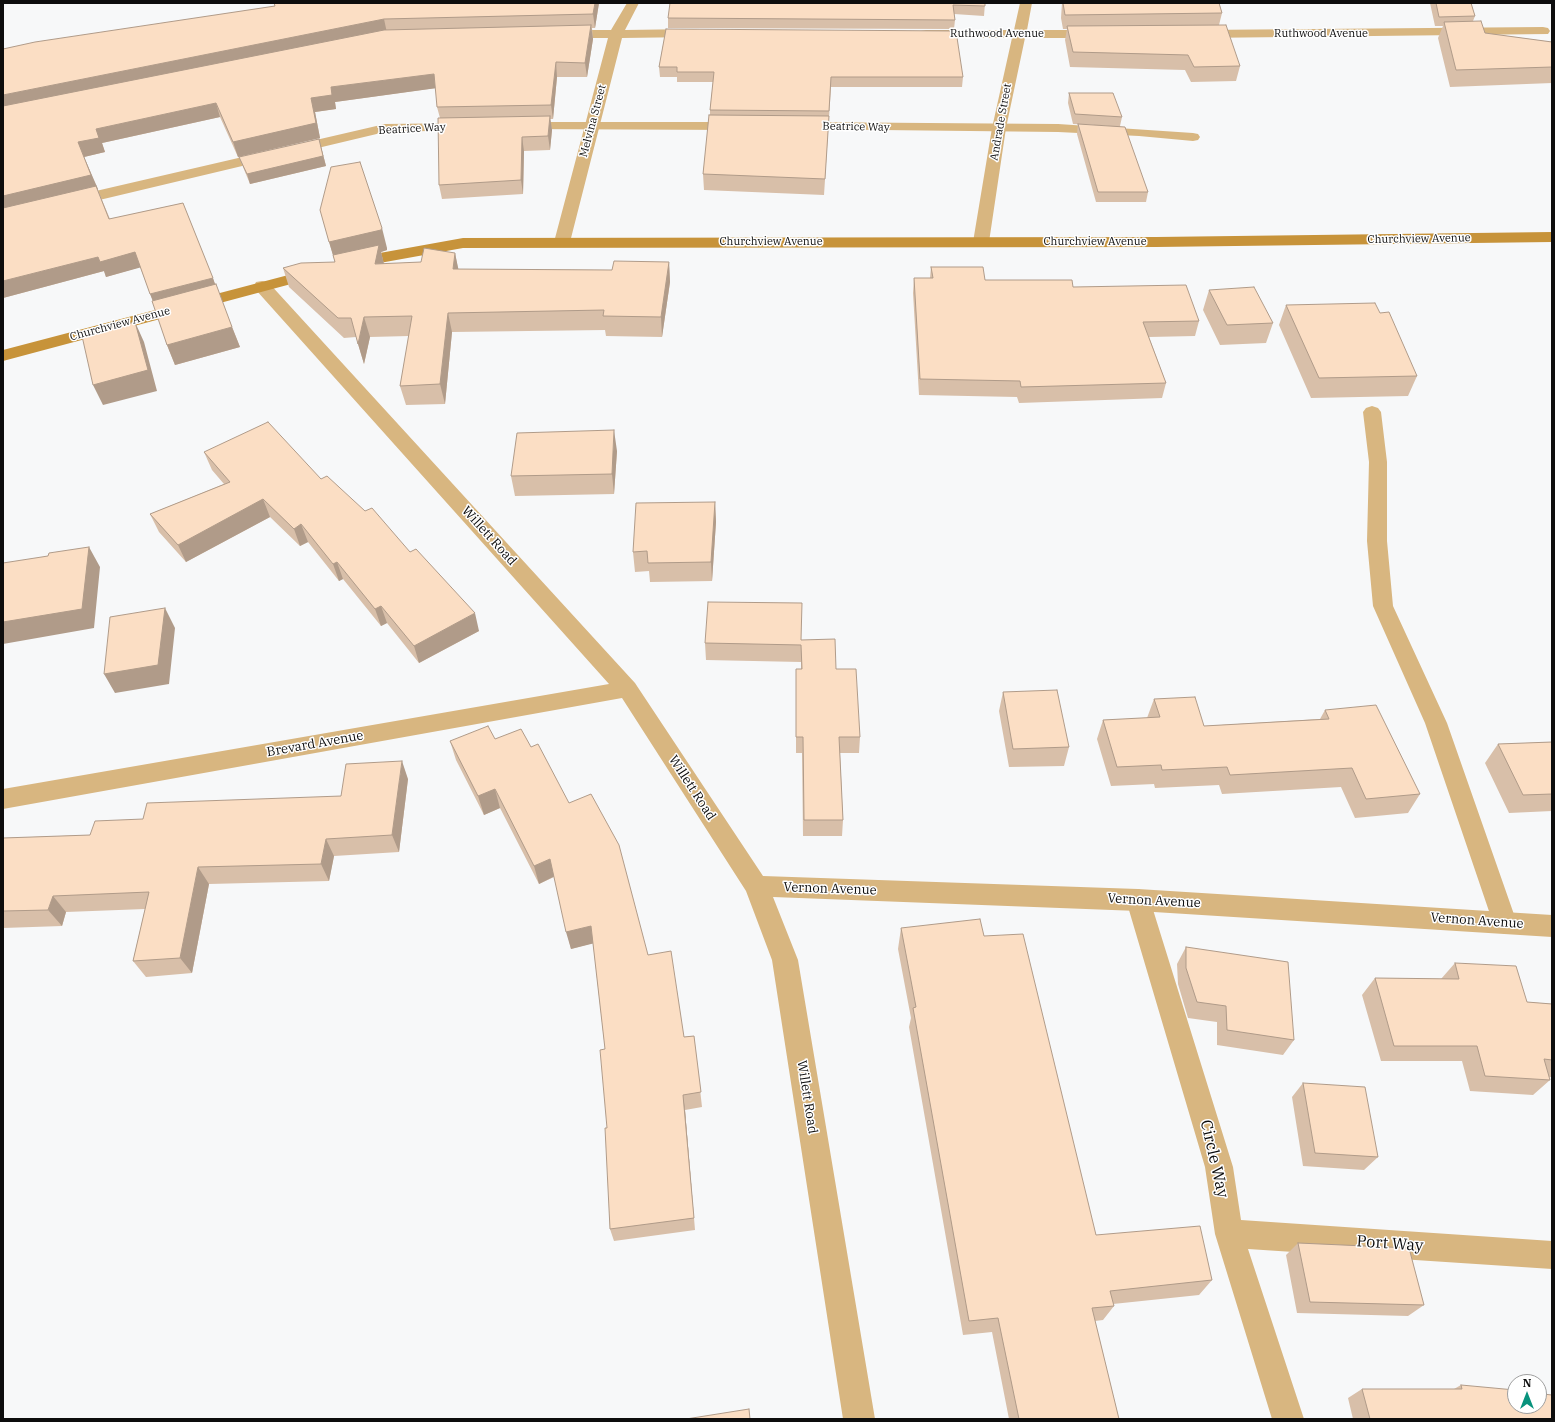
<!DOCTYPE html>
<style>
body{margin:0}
#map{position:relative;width:1555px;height:1422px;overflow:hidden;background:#f7f8f9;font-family:"IBM Plex Serif",serif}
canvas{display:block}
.frame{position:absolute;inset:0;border:4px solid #0d0d0d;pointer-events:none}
.north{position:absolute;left:1507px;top:1374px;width:40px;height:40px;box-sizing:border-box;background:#fff;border:1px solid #9e9e9e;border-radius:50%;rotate:0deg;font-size:11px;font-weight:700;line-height:16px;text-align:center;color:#0d0d0d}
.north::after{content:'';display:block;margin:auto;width:14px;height:18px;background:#08937d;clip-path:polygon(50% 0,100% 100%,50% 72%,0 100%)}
</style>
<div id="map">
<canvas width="1555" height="1422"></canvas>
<div class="frame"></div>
<div class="north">N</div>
</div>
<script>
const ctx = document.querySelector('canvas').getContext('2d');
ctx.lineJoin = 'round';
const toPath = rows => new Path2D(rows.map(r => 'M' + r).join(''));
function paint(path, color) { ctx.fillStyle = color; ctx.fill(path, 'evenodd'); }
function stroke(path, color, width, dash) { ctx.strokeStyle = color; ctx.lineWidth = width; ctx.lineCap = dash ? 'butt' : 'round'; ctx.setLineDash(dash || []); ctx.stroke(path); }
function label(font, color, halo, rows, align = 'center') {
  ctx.font = font + ' "IBM Plex Serif",serif'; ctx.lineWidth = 3; ctx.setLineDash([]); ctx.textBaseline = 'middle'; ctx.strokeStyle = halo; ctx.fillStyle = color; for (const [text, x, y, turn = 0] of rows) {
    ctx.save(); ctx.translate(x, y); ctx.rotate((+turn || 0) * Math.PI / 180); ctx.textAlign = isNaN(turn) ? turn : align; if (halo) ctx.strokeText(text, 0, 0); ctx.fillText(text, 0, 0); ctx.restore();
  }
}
paint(toPath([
 [522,122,737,122,742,123,744,126,742,129,737,130,517,129,515,126,517,123,522,122],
 [798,122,1058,124,1193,133,1198,134,1200,137,1198,140,1193,141,1139,136,1058,132,793,129,791,126,793,123,798,122],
 [467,123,472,124,474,127,472,130,385,132,70,207,65,205,62,202,65,199,70,197,385,124,467,123],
 [1372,406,1378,408,1381,412,1387,462,1387,541,1393,606,1447,723,1517,923,1514,931,1505,934,1496,931,1493,923,1425,723,1373,606,1367,541,1369,462,1363,412,1366,408,1372,406],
 [1138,889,1147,892,1150,900,1233,1167,1241,1220,1552,1241,1552,1269,1248,1249,1304,1419,1272,1419,1215,1234,1205,1167,1126,900,1129,892,1138,889]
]), '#d8b680');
paint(toPath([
 [627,3,639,3,625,30,694,29,699,30,701,33,699,36,694,37,622,38,570,242,568,245,562,247,556,245,554,242,608,38,562,38,557,37,555,34,557,31,562,30,611,30,627,3],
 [1020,3,1032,3,1027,30,1096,30,1101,31,1103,34,1101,37,1096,38,1025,38,1006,128,989,242,987,245,981,247,975,245,973,242,992,128,1012,38,926,38,921,37,919,34,921,31,926,30,1014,30,1020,3],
 [1543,27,1548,28,1550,31,1548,34,1200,38,1195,37,1193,34,1195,31,1200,30,1543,27],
 [262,281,268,282,635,683,763,876,1138,889,1552,915,1552,937,1138,911,773,897,798,960,875,1419,843,1419,772,960,746,891,622,698,3,809,3,789,609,684,256,290,254,286,256,282,262,281]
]), '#d8b680');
paint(toPath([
 [1552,232,1552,242,1156,247,463,248,352,268,346,266,344,263,346,260,352,258,463,238,1156,237,1552,232],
 [315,268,321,270,323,273,321,276,3,361,3,350,315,268]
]), '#c7933a');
paint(toPath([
 [274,3,599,3,595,28,592,28,593,39,587,77,557,77,553,119,550,119,552,130,550,150,524,151,523,194,442,199,439,185,440,118,437,107,436,88,335,102,336,109,315,112,320,138,238,157,220,117,102,143,105,152,84,157,110,219,183,203,240,347,175,365,167,345,153,301,140,267,106,277,104,271,3,298,3,49,275,6],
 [985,3,984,16,954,14,955,20,954,29,668,28,668,18],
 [1062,3,1219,3,1222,13,1219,25,1240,66,1236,81,1191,82,1185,70,1070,67,1065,40,1067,29,1063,29,1061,18],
 [1430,3,1471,3,1475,16,1473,21,1485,33,1552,42,1552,83,1450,87,1438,38,1443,26,1435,26],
 [666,29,963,77,962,87,831,87,824,195,704,190,703,174,710,115,710,110,713,82,677,82,677,77,660,77,659,67],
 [1069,93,1122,117,1120,126,1148,192,1146,202,1096,202,1077,134,1078,124,1112,126,1073,124,1068,103],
 [319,139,326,166,250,184,243,167,239,157],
 [320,210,387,248,387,250,381,252,384,264,421,262,455,253,458,269,612,270,669,262,670,282,662,337,606,336,605,330,452,332,445,404,406,405,400,386,409,336,370,337,364,364,356,337,344,338,289,287,283,268,335,262],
 [931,267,985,280,1073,287,1199,321,1195,336,1149,337,1166,383,1162,398,1019,403,1017,397,919,395,913,293,914,278,930,278],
 [1209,290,1273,323,1266,343,1220,345,1203,310],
 [1286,305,1380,313,1417,376,1408,396,1311,398,1279,325],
 [617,451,614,494,515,496,511,476],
 [204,452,321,479,479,631,419,663,387,623,381,626,343,579,339,581,308,542,300,546,270,517,186,562,159,532,150,514,224,484,212,470],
 [715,502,716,522,712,581,650,582,649,571,635,572,633,552],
 [802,640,836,669,860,737,859,753,840,753,843,820,842,836,803,836,802,753,796,753,796,669,801,669,801,662,706,660,705,643],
 [1003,692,1069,747,1064,766,1009,767,999,711],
 [1154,699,1204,726,1320,719,1325,710,1420,794,1408,813,1355,818,1341,787,1222,794,1219,785,1155,788,1154,784,1111,786,1097,739,1103,720,1147,718],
 [495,739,531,747,648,955,684,1037,694,1036,702,1107,685,1110,695,1230,614,1241,610,1229,605,1049,593,943,571,949,554,877,539,884,500,808,484,815,456,760,450,741],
 [1552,742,1552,811,1509,813,1485,763,1498,744],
 [408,779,399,852,334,856,329,881,209,884,192,973,146,977,133,961,145,909,66,912,62,926,3,928,3,838,90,835,143,819,341,796],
 [901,928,984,936,1096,1235,1212,1280,1199,1295,1113,1304,1114,1306,1103,1320,1095,1321,1119,1419,1009,1419,992,1332,963,1335,909,1027,911,1018,898,949],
 [1186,947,1294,1040,1283,1055,1217,1045,1217,1022,1188,1018,1178,984,1177,964],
 [1455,963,1527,1002,1552,1004,1552,1077,1549,1077,1550,1080,1533,1095,1470,1091,1462,1061,1381,1061,1362,995,1375,978,1441,979],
 [1303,1083,1378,1157,1364,1170,1303,1166,1292,1097],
 [1298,1243,1424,1305,1408,1316,1297,1313,1286,1255],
 [1461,1385,1552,1419,1353,1419,1348,1398,1362,1389,1454,1389]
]), '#d8bfa9');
paint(toPath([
 [595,3,599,3,595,28,593,14],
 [384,19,387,33,3,111,3,95],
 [591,25,593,39,587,77,585,63],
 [556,62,557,77,553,119,551,105],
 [434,74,437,88,335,102,336,109,315,112,320,138,238,157,233,142,311,98,331,87],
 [216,103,220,117,102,143,105,152,84,157,98,189,3,212,3,196,78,142,96,129],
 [550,116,552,130,550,150,548,136],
 [522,137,524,151,523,194,521,180],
 [319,139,326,166,250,184,247,174],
 [382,228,387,248,387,250,381,252,384,264,335,262,329,242],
 [135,252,142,267,106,277,104,271,3,298,3,281,98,257],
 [455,253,459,272,453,269],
 [669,262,670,282,662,337,661,317],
 [213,278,218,293,156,309,150,294],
 [448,313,452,332,445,404,440,384],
 [364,317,370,337,364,364,358,344],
 [135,322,144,342,157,391,103,405,93,385],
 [232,327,240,347,175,365,167,345],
 [614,430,617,451,614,494,612,474],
 [263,499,270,517,186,562,178,545],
 [715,502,716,522,712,581,711,562],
 [301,524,308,542,300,546,294,529],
 [89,547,100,567,94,628,3,644,3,622],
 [337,562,343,579,339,581,333,564],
 [381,606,387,623,381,626,375,609],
 [165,608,175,628,169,684,115,693,104,674],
 [475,613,479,631,419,663,414,646],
 [402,761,408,779,399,852,392,835],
 [495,789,500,808,484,815,478,796],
 [326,839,334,856,329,881,321,864],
 [550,859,555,876,539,884,534,866],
 [198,867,209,884,192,973,180,958],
 [53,896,66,912,62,926,48,910],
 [591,926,595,943,571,949,566,932],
 [683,1095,685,1110,695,1230,694,1218]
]), '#b09b89');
const building = toPath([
 [274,3,595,3,593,14,384,19,3,95,3,49,35,42,275,6,274,3],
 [670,3,985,3,985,6,953,5,955,20,668,18,670,3],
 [1063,3,1219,3,1222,13,1065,15,1063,3],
 [1436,3,1471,3,1475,16,1439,17,1436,3],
 [1481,21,1485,33,1552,42,1552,67,1456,70,1444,22,1481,21],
 [591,25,585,63,556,62,551,105,437,107,434,74,331,87,332,95,311,98,316,123,233,142,216,103,96,129,99,138,78,142,91,175,3,196,3,106,384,30,591,25],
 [1226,25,1240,66,1194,67,1188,55,1073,52,1067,26,1226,25],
 [666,29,956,31,963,77,831,77,829,111,710,110,714,72,677,72,677,67,659,67,666,29],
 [1069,93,1113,93,1122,117,1075,114,1069,93],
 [709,115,829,116,825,179,703,174,709,115],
 [550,116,548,136,522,137,521,180,439,185,438,118,550,116],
 [1078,124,1125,127,1148,192,1098,192,1078,124],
 [319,139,323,156,247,174,239,157,319,139],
 [360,162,382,228,381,230,329,242,320,210,331,167,360,162],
 [96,186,109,219,183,203,213,278,150,294,135,252,100,262,98,257,3,281,3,208,96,186],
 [379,245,375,264,421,262,424,248,455,253,453,269,612,270,614,261,669,262,661,317,603,316,604,310,448,313,440,384,400,386,412,316,364,317,358,344,351,318,338,318,283,268,301,263,335,262,333,255,379,245],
 [931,267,983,267,985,280,1072,280,1073,287,1186,285,1199,321,1143,322,1166,383,1021,387,1020,381,920,379,914,278,933,278,931,267],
 [216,284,232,327,167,345,152,301,216,284],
 [1254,287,1273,323,1227,325,1209,290,1254,287],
 [1375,303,1380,313,1389,312,1417,376,1319,378,1286,305,1375,303],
 [135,322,148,370,93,385,82,336,135,322],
 [268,422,321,479,327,476,365,511,372,508,410,552,416,549,475,613,414,646,381,606,375,609,337,562,333,564,301,524,294,529,263,499,178,545,150,514,230,482,204,452,268,422],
 [614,430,612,474,511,476,517,433,614,430],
 [715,502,711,562,648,563,647,551,633,552,636,503,715,502],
 [89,547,82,609,3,622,3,563,48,556,49,553,89,547],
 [708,602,802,603,801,640,835,639,836,669,856,669,860,737,839,737,843,820,804,820,803,737,796,737,796,669,802,669,801,645,705,643,708,602],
 [165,608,158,665,104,674,110,617,165,608],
 [1057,690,1069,747,1013,749,1003,692,1057,690],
 [1195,697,1204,726,1329,719,1325,710,1376,705,1420,794,1366,799,1352,768,1230,775,1227,767,1162,770,1161,765,1117,767,1103,720,1160,717,1154,699,1195,697],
 [488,726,495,739,521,729,531,747,538,744,569,803,591,794,619,845,648,955,671,951,684,1037,694,1036,701,1092,683,1095,694,1218,610,1229,605,1128,607,1128,600,1050,605,1049,591,926,566,932,550,859,534,866,495,789,478,796,450,741,488,726],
 [1552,742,1552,794,1523,795,1498,744,1552,742],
 [402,761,392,835,326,839,321,864,198,867,180,958,133,961,149,892,53,896,48,910,3,911,3,838,90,835,95,821,143,819,147,803,341,796,346,764,402,761],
 [980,919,984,936,1023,934,1096,1235,1200,1226,1212,1280,1110,1291,1114,1306,1092,1308,1119,1419,1019,1419,998,1318,969,1321,913,1008,916,1007,901,928,980,919],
 [1186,947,1288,962,1294,1040,1227,1030,1226,1006,1197,1002,1186,968,1186,947],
 [1455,963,1516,966,1527,1002,1552,1004,1552,1060,1544,1059,1550,1080,1485,1076,1477,1046,1394,1046,1375,978,1459,979,1455,963],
 [1303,1083,1365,1087,1378,1157,1315,1153,1303,1083],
 [1298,1243,1409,1248,1424,1305,1310,1302,1298,1243],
 [1461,1385,1515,1390,1515,1406,1539,1406,1539,1392,1543,1393,1543,1394,1552,1395,1552,1419,1370,1419,1362,1389,1462,1389,1461,1385],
 [749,1409,750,1419,686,1419,749,1409]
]);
paint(building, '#fbdec4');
stroke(building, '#b09b89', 1);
label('11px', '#0d0d0d', '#fff', [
 ["Ruthwood Avenue",997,34],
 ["Ruthwood Avenue",1321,34],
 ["Melvina Street",593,121,-75],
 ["Andrade Street",1001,122,-80],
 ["Beatrice Way",856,127,1],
 ["Beatrice Way",412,129,-3],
 ["Churchview Avenue",1419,239,-1],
 ["Churchview Avenue",771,242],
 ["Churchview Avenue",1095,242],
 ["Churchview Avenue",120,324,-15]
]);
label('13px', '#0d0d0d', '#fff', [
 ["Willett Road",489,536,48],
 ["Brevard Avenue",315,744,-10],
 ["Willett Road",692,788,57],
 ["Vernon Avenue",830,889,2],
 ["Vernon Avenue",1154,901,3],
 ["Vernon Avenue",1477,921,4],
 ["Willett Road",807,1097,81]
]);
label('16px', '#0d0d0d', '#fff', [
 ["Circle Way",1214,1159,77],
 ["Port Way",1390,1244,4]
]);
</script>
